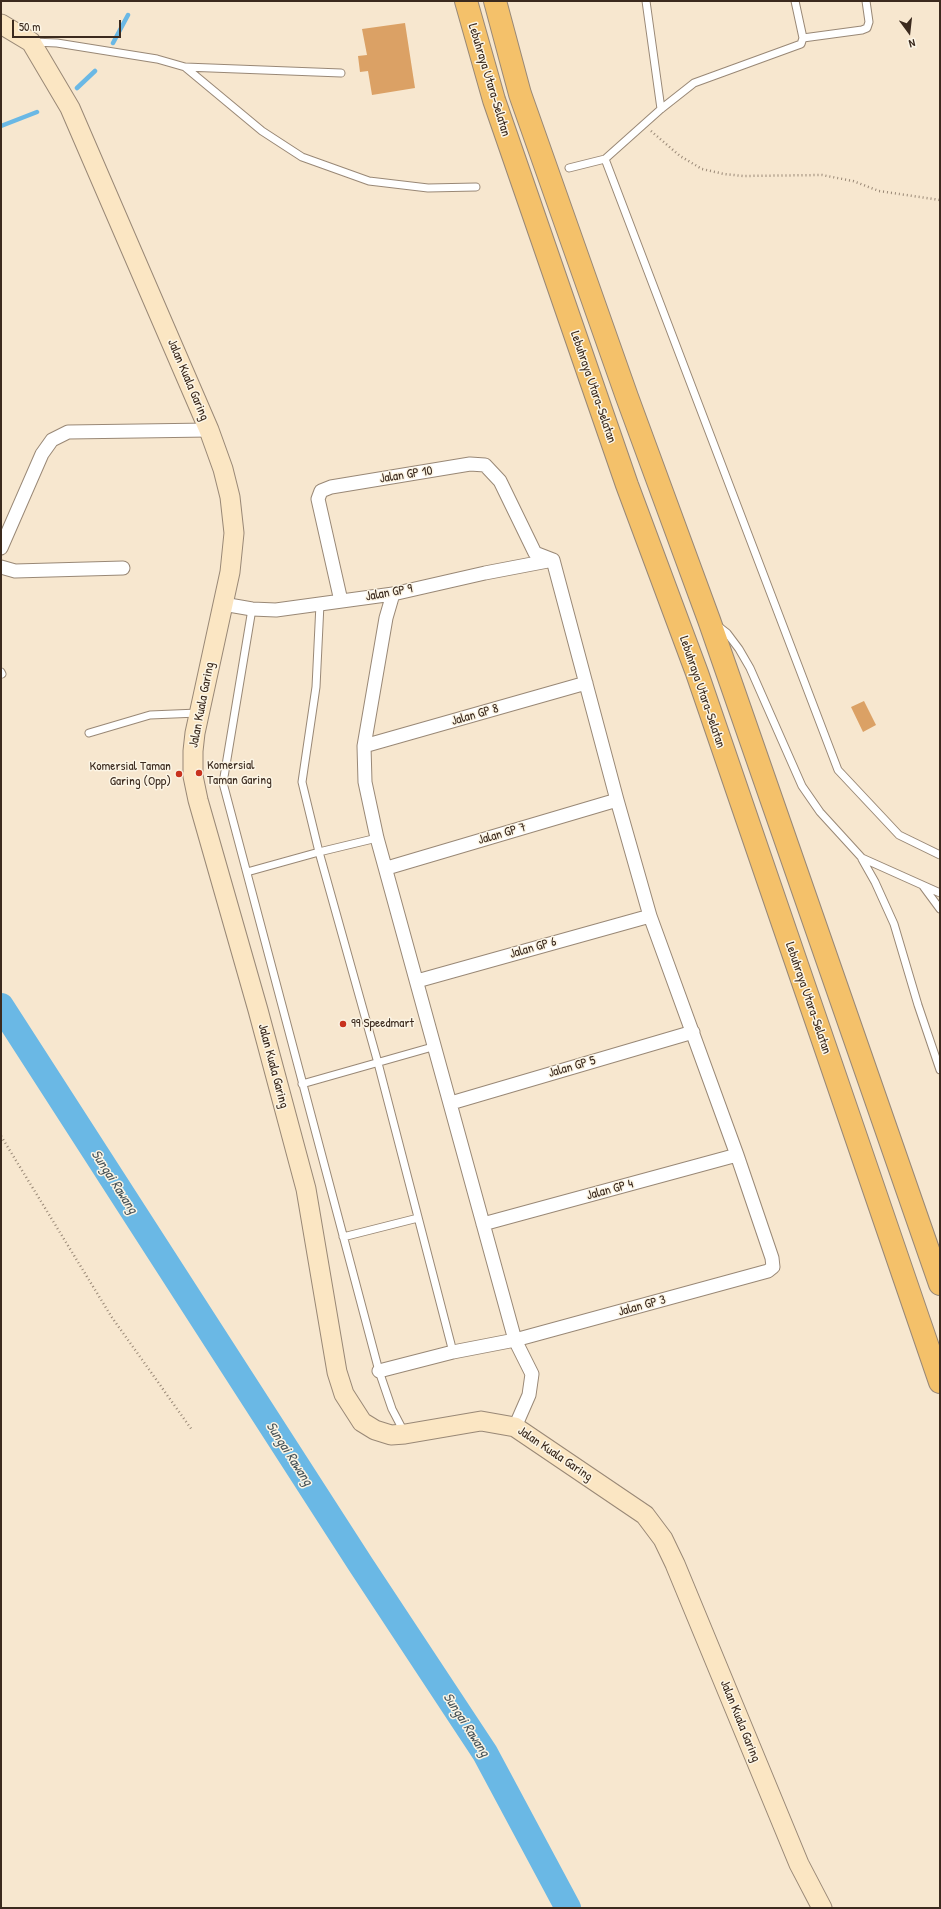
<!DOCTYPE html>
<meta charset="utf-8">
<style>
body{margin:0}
#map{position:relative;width:941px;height:1909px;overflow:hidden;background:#f7e7cf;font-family:"Patrick Hand",sans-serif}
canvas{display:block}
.frame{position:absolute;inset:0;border:2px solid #3b2a1e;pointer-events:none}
.north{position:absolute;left:889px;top:12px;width:40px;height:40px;-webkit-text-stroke:3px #fcf5e5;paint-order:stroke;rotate:165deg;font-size:11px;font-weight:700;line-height:16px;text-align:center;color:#3b2a1e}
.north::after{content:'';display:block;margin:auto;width:14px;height:18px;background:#3b2a1e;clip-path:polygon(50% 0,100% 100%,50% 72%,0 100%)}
.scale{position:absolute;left:12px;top:20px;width:109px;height:18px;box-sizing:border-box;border:2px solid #3b2a1e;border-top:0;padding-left:5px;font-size:12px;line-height:14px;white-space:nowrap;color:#3b2a1e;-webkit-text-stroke:3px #fcf5e5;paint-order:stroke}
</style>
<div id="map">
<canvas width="941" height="1909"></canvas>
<div class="frame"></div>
<div class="north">N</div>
<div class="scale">50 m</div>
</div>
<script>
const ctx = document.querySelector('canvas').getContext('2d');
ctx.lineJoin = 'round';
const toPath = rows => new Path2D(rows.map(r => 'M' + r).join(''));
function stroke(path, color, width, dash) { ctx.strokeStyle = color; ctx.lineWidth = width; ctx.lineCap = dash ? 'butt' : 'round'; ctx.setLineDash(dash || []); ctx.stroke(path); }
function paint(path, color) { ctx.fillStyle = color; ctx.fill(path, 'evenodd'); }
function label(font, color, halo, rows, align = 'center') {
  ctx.font = font + ' "Patrick Hand",sans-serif'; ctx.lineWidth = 3; ctx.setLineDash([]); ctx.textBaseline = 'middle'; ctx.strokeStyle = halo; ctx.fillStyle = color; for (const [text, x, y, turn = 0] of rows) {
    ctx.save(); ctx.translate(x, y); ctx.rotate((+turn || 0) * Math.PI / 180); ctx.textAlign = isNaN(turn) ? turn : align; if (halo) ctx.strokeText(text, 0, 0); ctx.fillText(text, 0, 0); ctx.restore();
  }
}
stroke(toPath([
 [113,43,128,15],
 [77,88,95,71],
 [1,126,37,112]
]), '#6ab8e5', 4.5);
stroke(toPath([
 [1,1006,361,1565,485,1753,568,1908]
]), '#6ab8e5', 26);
paint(toPath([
 [405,23,415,88,372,95,368,71,360,72,358,56,367,55,362,29],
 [864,701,876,725,863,732,851,707]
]), '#dba165');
const lane = toPath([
 [646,1,661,109],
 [803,38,862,30,867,28,869,22,866,1],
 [33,42,57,43,157,59,185,67,262,131,302,157,369,181,428,188,476,187],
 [185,67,341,73],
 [605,159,838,770,899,835,940,855],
 [569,168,605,159,661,109,694,83,801,44,803,38,795,1],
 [320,604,316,687,302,782,319,852,378,1063,453,1352],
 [252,609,223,783,379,1371,392,1409,404,1432],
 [718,626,727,633,739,649,750,668,802,786,820,812,862,858,940,893],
 [1,672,2,674],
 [89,733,150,715,198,713],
 [862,859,875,882,894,924,918,1005,940,1070],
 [247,872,319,852,377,838],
 [923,886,940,909],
 [302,1084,436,1046],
 [343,1237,418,1218]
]);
const street = toPath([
 [1,548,42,454,52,440,68,432,209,430],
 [1,567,15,571,123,568],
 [393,594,386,618,364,746,365,782,377,838,515,1340,532,1374,529,1395,515,1427],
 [341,601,318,499,321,491,331,487,470,464,485,465,500,481,535,553,553,560],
 [223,604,252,609,276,610,393,594,485,573,553,560],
 [364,746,586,683],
 [387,868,617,800],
 [417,981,650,916],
 [451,1103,693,1032],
 [483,1224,737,1155],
 [379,1371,453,1352,515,1340,768,1271,773,1267,772,1258,737,1155,650,916,617,800,553,560]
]);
const secondary = toPath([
 [1,24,31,42,70,108,209,430,223,469,230,497,234,533,230,572,195,733,193,751,193,776,198,800,258,1010,306,1189,337,1372,344,1394,362,1422,375,1430,391,1435,405,1434,481,1421,515,1427,645,1515,663,1539,675,1564,799,1864,822,1908]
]);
const highway = toPath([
 [466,1,494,100,627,485,697,673,940,1382],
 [495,1,520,94,627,397,709,620,940,1284]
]);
stroke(lane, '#998876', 9);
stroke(street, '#998876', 15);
stroke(secondary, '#998876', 21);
stroke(highway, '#998876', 24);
stroke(toPath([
 [651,131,680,156,702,169,724,174,743,176,822,175,853,181,879,191,940,200],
 [1,1136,111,1316,192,1430]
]), '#998876', 2.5, [1, 3]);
stroke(lane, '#fff', 7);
stroke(street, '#fff', 13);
stroke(secondary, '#fbe6c3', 19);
stroke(highway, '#f4c16a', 22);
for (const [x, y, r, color] of [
 [199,773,4,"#c8321e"],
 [179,774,4,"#c8321e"],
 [343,1024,4,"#c8321e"]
]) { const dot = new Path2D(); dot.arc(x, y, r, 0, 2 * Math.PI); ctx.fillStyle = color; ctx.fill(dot); stroke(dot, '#fcf5e5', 1.5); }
label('13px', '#3b2a1e', '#fcf5e5', [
 ["Lebuhraya Utara–Selatan",489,80,73],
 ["Jalan Kuala Garing",188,380,67],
 ["Lebuhraya Utara–Selatan",593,387,71],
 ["Jalan GP 10",406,475,-9],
 ["Jalan GP 9",389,593,-10],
 ["Lebuhraya Utara–Selatan",702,692,71],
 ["Jalan Kuala Garing",202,705,-79],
 ["Jalan GP 8",475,715,-16],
 ["Jalan GP 7",502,834,-16],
 ["Jalan GP 6",533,948,-16],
 ["Lebuhraya Utara–Selatan",808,998,71],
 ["Jalan Kuala Garing",273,1066,75],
 ["Jalan GP 5",572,1067,-16],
 ["Jalan GP 4",610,1190,-15],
 ["Jalan GP 3",642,1306,-15],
 ["Jalan Kuala Garing",555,1454,34],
 ["Jalan Kuala Garing",740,1721,68]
]);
label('13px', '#3b2a1e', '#fcf5e5', [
 ["Komersial",207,766],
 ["Taman Garing",207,781],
 ["Komersial Taman",171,767,"right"],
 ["Garing (Opp)",171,782,"right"],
 ["99 Speedmart",351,1024]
], 'left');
label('italic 14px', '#49555a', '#fcf5e5', [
 ["Sungai Rawang",114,1182,57],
 ["Sungai Rawang",289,1454,57],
 ["Sungai Rawang",466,1725,57]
]);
</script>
